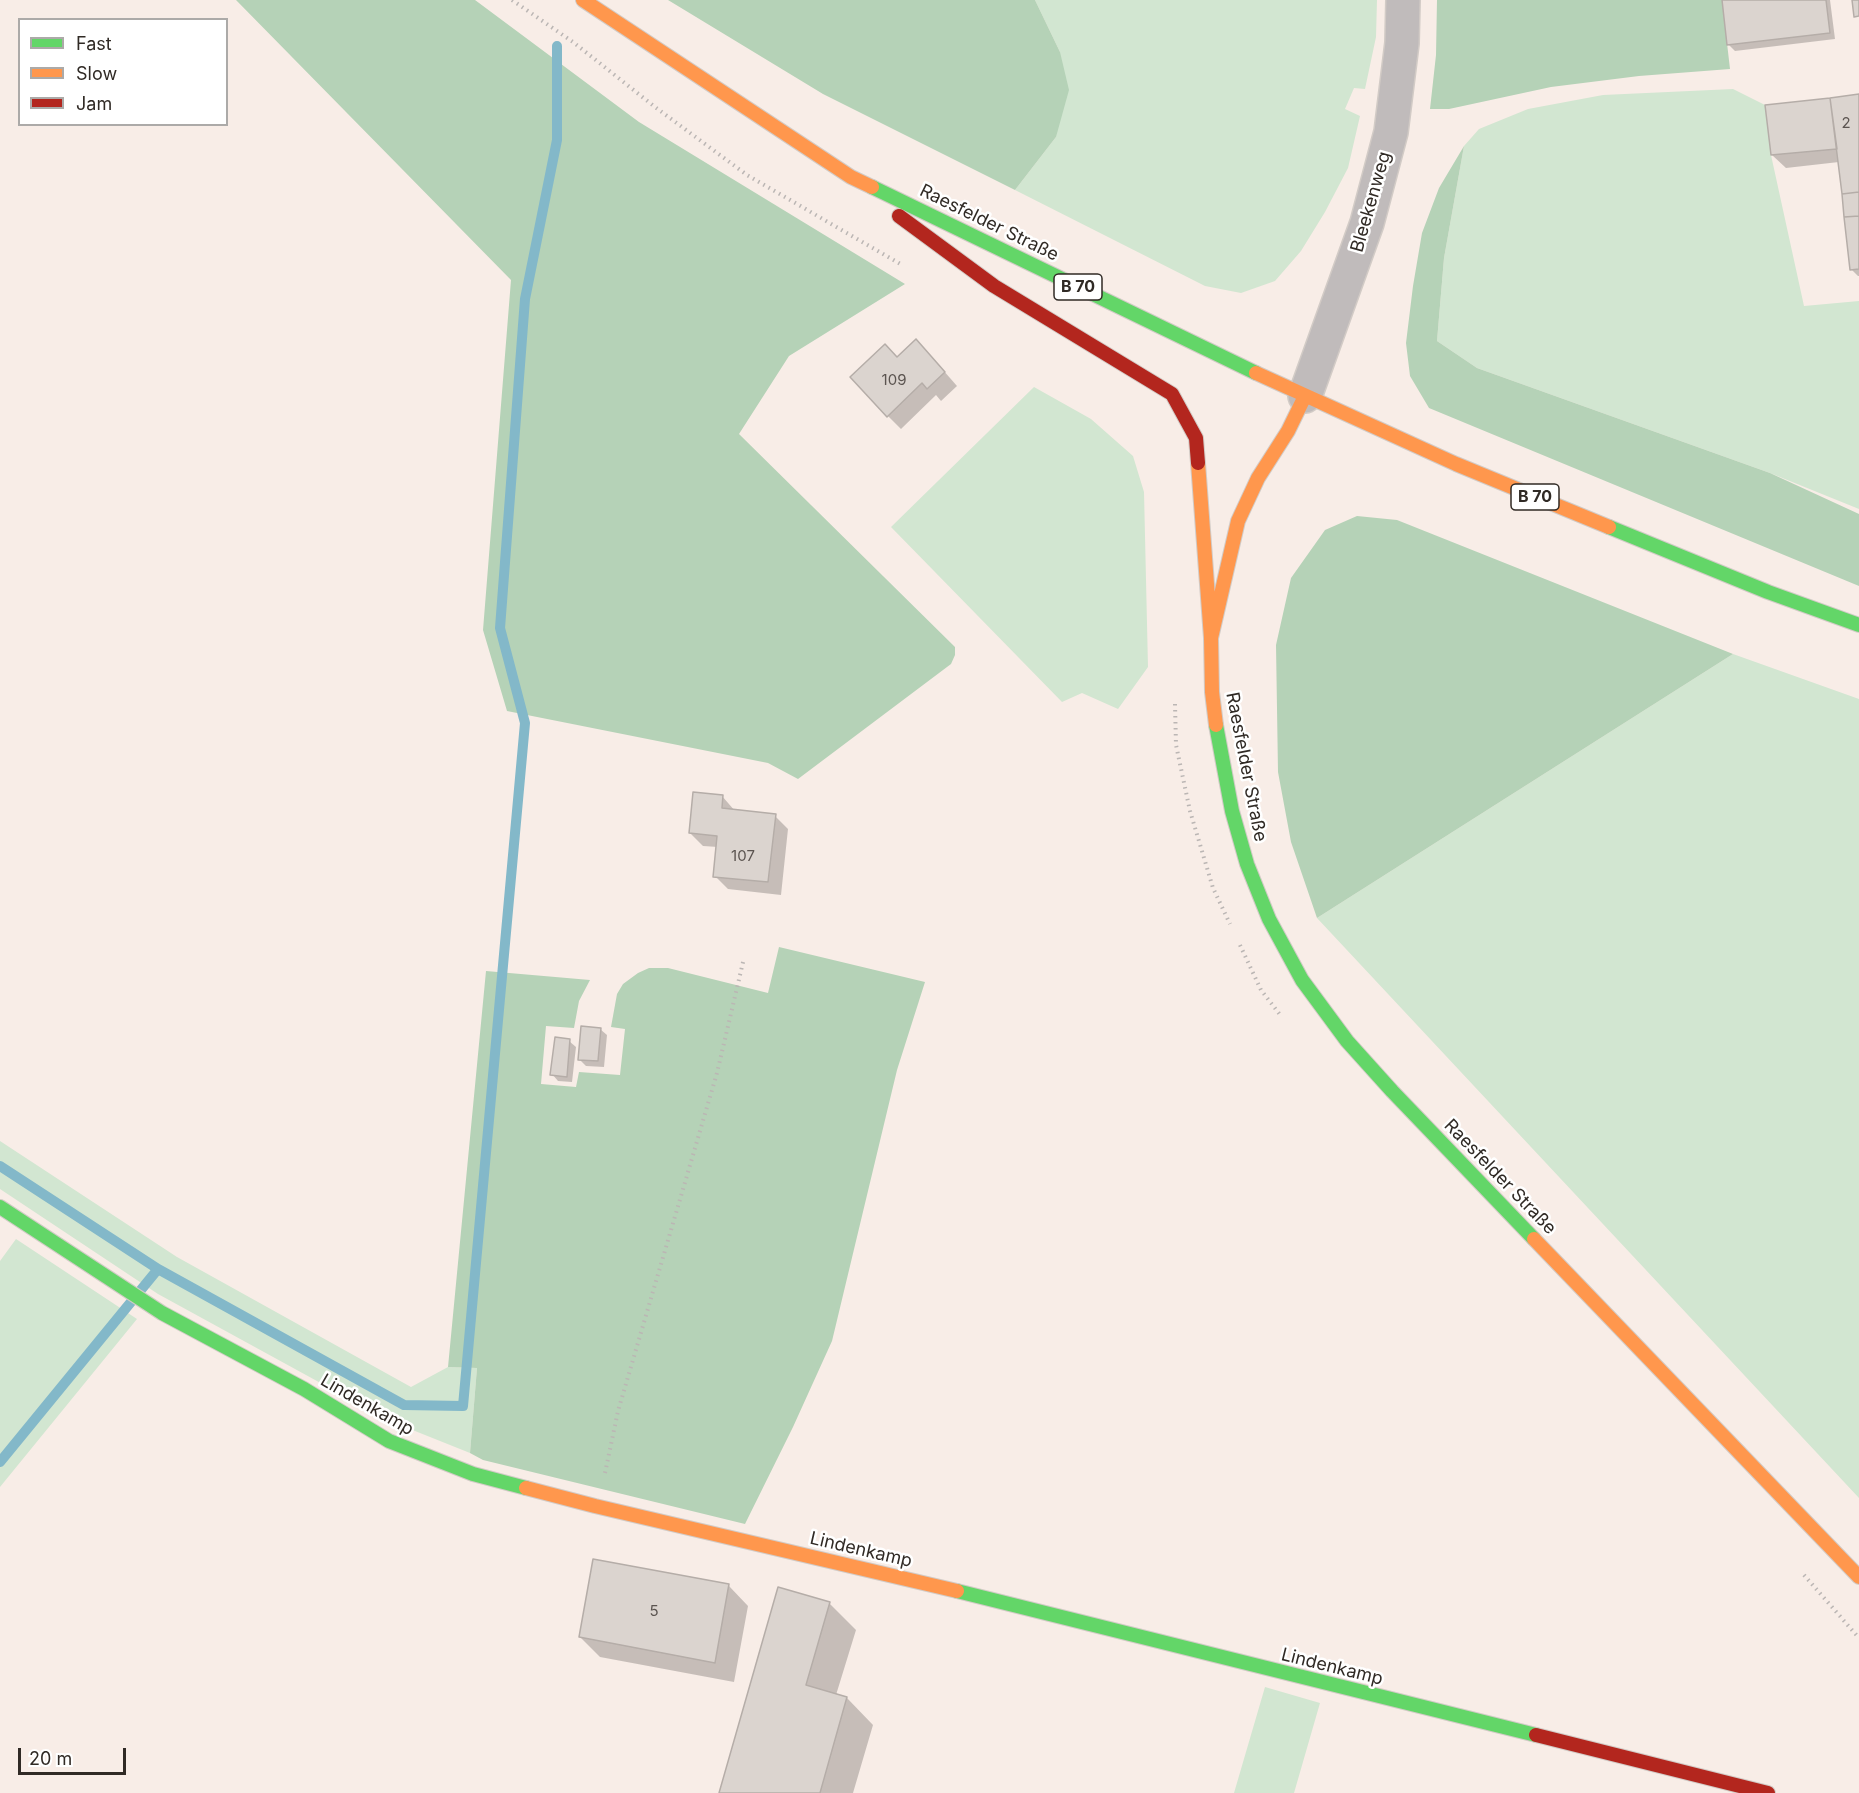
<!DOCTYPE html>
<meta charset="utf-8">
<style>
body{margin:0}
#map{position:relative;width:1859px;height:1793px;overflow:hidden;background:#f8ede7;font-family:Inter,sans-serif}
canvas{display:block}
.legend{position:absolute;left:18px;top:18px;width:210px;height:108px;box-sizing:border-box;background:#fff;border:2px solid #acaaa8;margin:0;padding:8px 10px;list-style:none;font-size:18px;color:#302a25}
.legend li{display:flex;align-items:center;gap:12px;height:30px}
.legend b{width:30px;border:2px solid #acaaa8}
.scale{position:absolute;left:18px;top:1748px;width:108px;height:27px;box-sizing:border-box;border:3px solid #302a25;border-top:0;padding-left:8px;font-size:18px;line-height:21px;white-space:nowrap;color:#302a25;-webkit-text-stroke:4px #fff;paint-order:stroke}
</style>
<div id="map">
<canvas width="1859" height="1793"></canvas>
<ul class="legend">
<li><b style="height:8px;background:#63d668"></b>Fast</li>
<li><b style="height:8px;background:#ff974d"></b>Slow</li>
<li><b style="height:8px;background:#b3261e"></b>Jam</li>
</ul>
<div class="scale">20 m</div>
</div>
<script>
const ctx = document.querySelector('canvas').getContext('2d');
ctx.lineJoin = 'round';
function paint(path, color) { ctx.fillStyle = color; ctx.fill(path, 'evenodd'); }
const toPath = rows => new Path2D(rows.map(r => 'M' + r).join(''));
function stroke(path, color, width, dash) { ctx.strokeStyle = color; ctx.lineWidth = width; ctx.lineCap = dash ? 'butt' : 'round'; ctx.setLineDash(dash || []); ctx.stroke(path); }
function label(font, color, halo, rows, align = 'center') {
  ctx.font = font + ' Inter,sans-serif'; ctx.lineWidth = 5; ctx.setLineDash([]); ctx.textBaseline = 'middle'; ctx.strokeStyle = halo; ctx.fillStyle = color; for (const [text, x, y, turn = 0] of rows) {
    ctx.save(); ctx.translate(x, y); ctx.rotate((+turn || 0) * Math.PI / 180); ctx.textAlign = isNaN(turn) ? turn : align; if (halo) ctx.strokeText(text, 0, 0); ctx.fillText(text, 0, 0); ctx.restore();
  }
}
paint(toPath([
 [1035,0,1377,0,1376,37,1365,89,1354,88,1345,109,1360,116,1348,168,1325,212,1301,251,1275,281,1241,293,1205,286,1015,190,1056,137,1060,52],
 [1733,89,1765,105,1771,155,1804,306,1859,301,1859,509,1770,473,1477,368,1437,341,1444,258,1464,146,1479,129,1528,109,1603,95],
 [1034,387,1091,419,1133,456,1144,492,1148,667,1118,709,1082,693,1062,702,891,527],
 [1733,654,1859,699,1859,1498,1317,918],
 [0,1141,177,1257,411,1387,448,1367,477,1368,470,1453,390,1421,158,1294,0,1189],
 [16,1239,137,1319,0,1487,0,1261],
 [1265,1687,1320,1703,1294,1793,1234,1793]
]), '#d2e6d1');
paint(toPath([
 [236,0,475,0,639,122,905,284,789,356,739,434,955,647,955,655,951,664,798,779,768,763,507,711,483,630,511,280],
 [668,0,1035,0,1060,52,1069,90,1056,137,1015,190,823,94],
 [1437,0,1722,0,1730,69,1639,76,1551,87,1449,109,1430,109,1436,55],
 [1464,146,1444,258,1437,341,1477,368,1770,473,1859,514,1859,586,1429,408,1410,376,1406,343,1413,286,1422,233,1439,188],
 [1357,516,1397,520,1733,654,1317,918,1291,842,1278,772,1276,645,1291,578,1325,530],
 [779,947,925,982,897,1070,832,1341,793,1427,745,1524,483,1460,470,1453,477,1368,448,1367,486,971,590,980,579,1001,574,1028,546,1026,541,1084,576,1087,579,1072,620,1075,625,1029,611,1027,617,994,623,984,638,973,649,968,668,968,768,993]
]), '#b5d2b7');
paint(toPath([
 [1724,0,1830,0,1835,39,1735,51,1729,45],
 [1859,95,1859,276,1858,276,1852,270,1839,162,1786,168,1772,155],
 [929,354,957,386,941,401,936,395,901,429,888,416],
 [722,796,735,811,775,816,788,829,781,895,728,889,715,876,718,847,703,846,690,833],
 [600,1029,607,1035,604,1067,586,1066,579,1059],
 [569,1041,576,1047,572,1082,558,1081,552,1074],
 [729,1586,748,1606,734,1682,600,1657,580,1637],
 [779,1588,829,1603,856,1630,836,1695,847,1698,873,1725,853,1793,720,1793]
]), '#0003');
stroke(toPath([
 [0,1166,158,1269,0,1462],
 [158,1269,404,1405,463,1406,525,723,500,628,525,299,557,140,557,46]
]), '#83b8c9', 10);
const building = toPath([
 [1722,0,1826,0,1830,33,1727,45,1722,0],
 [1852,0,1859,0,1859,16,1854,17,1852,0],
 [1859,94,1859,192,1842,194,1830,98,1859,94],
 [1830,98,1837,149,1771,155,1765,105,1830,98],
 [1859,192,1859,216,1844,217,1842,194,1859,192],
 [1859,216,1859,269,1850,270,1844,217,1859,216],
 [916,339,945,372,927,389,922,383,887,417,850,377,885,344,897,357,916,339],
 [693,792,723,795,722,808,776,814,768,882,713,877,717,836,689,833,693,792],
 [581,1026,601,1028,598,1061,578,1060,581,1026],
 [555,1037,570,1039,567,1077,550,1075,555,1037],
 [593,1559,729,1584,715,1663,579,1637,593,1559],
 [778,1587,830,1602,806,1685,847,1697,820,1793,719,1793,778,1587]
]);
paint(building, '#dbd4cf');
stroke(building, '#b5ada8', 1.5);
const street = toPath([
 [1305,396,1367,223,1391,132,1402,43,1403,0]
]);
const fast = toPath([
 [872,187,1256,373],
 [1609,527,1768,592,1859,625],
 [1216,725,1232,811,1247,864,1269,919,1302,980,1347,1041,1392,1091,1534,1239],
 [0,1207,162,1313,304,1389,389,1441,473,1474,526,1488],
 [957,1591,1536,1735]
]);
const slow = toPath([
 [583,0,851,177,872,187],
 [1256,373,1456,464,1609,527],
 [1198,463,1211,638],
 [1216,725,1212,692,1211,638,1238,521,1258,478,1288,431,1305,396],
 [1534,1239,1859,1577],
 [526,1488,595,1506,957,1591]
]);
const jam = toPath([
 [899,216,994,286,1172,394,1196,438,1198,463],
 [1536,1735,1768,1793]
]);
stroke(street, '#d2cbc6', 36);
stroke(fast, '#d2cbc6', 16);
stroke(slow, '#d2cbc6', 16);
stroke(jam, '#d2cbc6', 16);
stroke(toPath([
 [512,0,573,42,655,107,747,175,902,265],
 [1175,704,1176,745,1190,811,1213,888,1230,924],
 [1240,945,1261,990,1281,1016],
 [605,1473,618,1411,717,1073,744,958],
 [1804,1575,1859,1638]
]), '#bbb6b4', 4, [1.5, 4.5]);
stroke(street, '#c0bbbb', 33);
stroke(fast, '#63d668', 14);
stroke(slow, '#ff974d', 14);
stroke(jam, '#b3261e', 14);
label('15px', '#5b5450', null, [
 ["2",1846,123],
 ["109",894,380],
 ["107",743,856],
 ["5",654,1611]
]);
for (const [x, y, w] of [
 [1078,287,48],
 [1535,497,48]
]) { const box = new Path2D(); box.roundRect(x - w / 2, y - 13, w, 26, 4.5); ctx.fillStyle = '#fff'; ctx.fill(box); stroke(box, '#302a25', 1.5); }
label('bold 16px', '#302a25', null, [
 ["B 70",1078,287],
 ["B 70",1535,497]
]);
label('18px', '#302a25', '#fff', [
 ["Bleekenweg",1371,202,-74],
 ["Raesfelder Straße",989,223,26],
 ["Raesfelder Straße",1246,767,79],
 ["Raesfelder Straße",1500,1177,46],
 ["Lindenkamp",367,1405,30],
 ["Lindenkamp",861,1550,13],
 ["Lindenkamp",1332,1667,14]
]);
</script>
